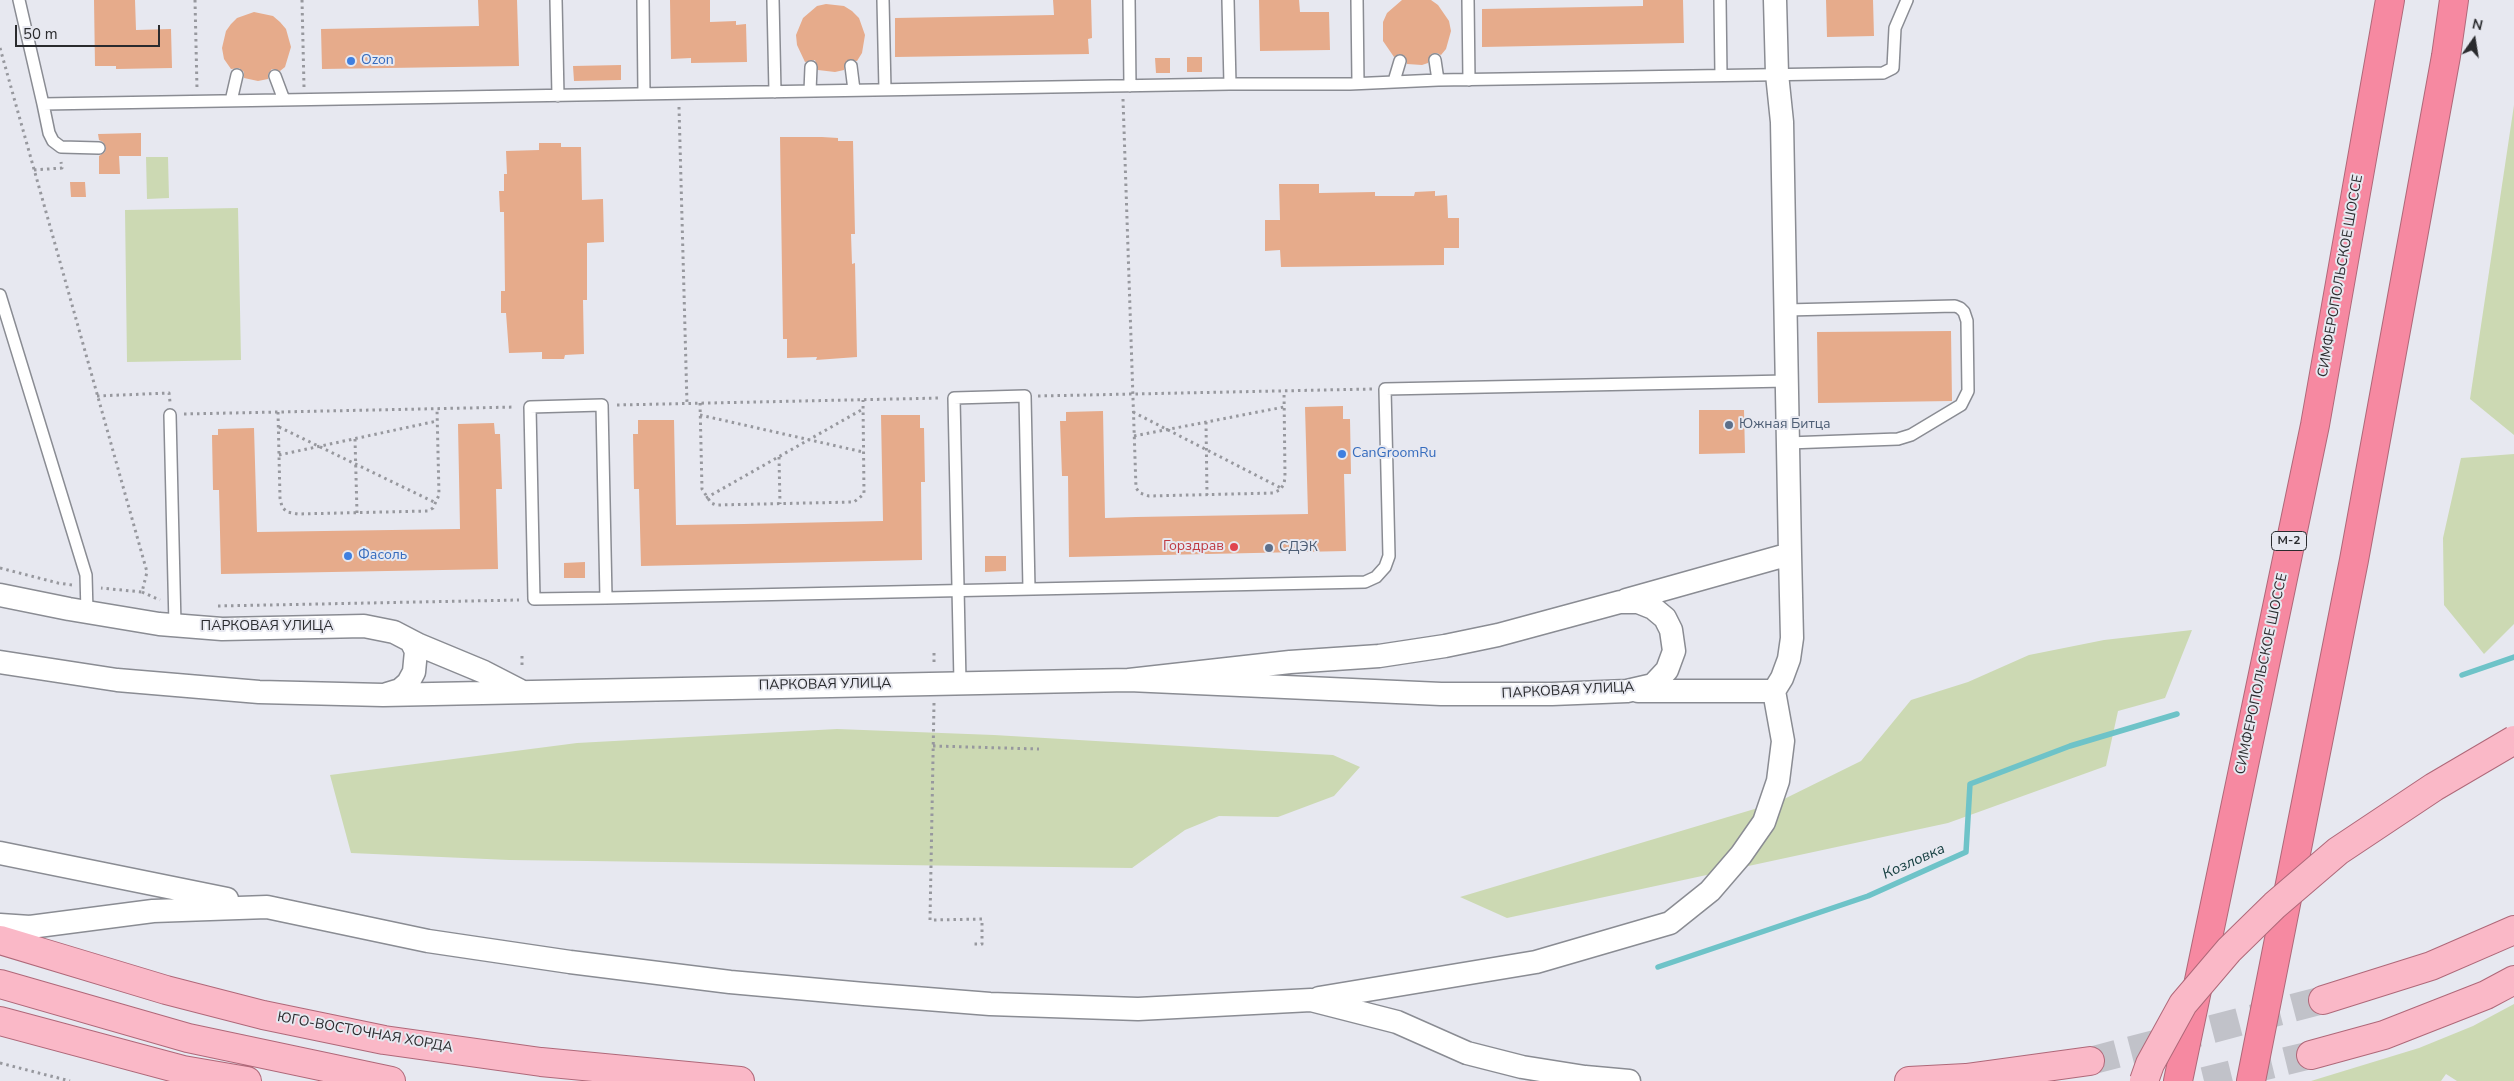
<!DOCTYPE html>
<meta charset="utf-8">
<style>
body{margin:0}
#map{position:relative;width:2514px;height:1081px;overflow:hidden;background:#e7e8f0;font-family:"Nunito Sans",sans-serif}
canvas{display:block}
.north{position:absolute;left:2449px;top:15px;width:50px;height:50px;-webkit-text-stroke:4px #e7e8f0;paint-order:stroke;rotate:13deg;font-size:14px;font-weight:700;line-height:20px;text-align:center;color:#2a2b2e}
.north::after{content:'';display:block;margin:auto;width:18px;height:22px;background:#2a2b2e;clip-path:polygon(50% 0,100% 100%,50% 72%,0 100%)}
.scale{position:absolute;left:15px;top:25px;width:145px;height:22px;box-sizing:border-box;border:2px solid #2a2b2e;border-top:0;padding-left:6px;font-size:15px;line-height:18px;white-space:nowrap;color:#2a2b2e;-webkit-text-stroke:4px #e7e8f0;paint-order:stroke}
</style>
<div id="map">
<canvas width="2514" height="1081"></canvas>
<div class="north">N</div>
<div class="scale">50 m</div>
</div>
<script>
const ctx = document.querySelector('canvas').getContext('2d');
ctx.lineJoin = 'round';
function paint(path, color) { ctx.fillStyle = color; ctx.fill(path, 'evenodd'); }
const toPath = rows => new Path2D(rows.map(r => 'M' + r).join(''));
function stroke(path, color, width, dash) { ctx.strokeStyle = color; ctx.lineWidth = width; ctx.lineCap = dash ? 'butt' : 'round'; ctx.setLineDash(dash || []); ctx.stroke(path); }
function label(font, color, halo, rows, align = 'center') {
  ctx.font = font + ' "Nunito Sans",sans-serif'; ctx.lineWidth = 4; ctx.setLineDash([]); ctx.textBaseline = 'middle'; ctx.strokeStyle = halo; ctx.fillStyle = color; for (const [text, x, y, turn = 0] of rows) {
    ctx.save(); ctx.translate(x, y); ctx.rotate((+turn || 0) * Math.PI / 180); ctx.textAlign = isNaN(turn) ? turn : align; if (halo) ctx.strokeText(text, 0, 0); ctx.fillText(text, 0, 0); ctx.restore();
  }
}
paint(toPath([
 [2514,105,2514,435,2470,399],
 [146,157,168,157,169,198,147,199],
 [238,208,241,360,127,362,125,210],
 [2514,454,2514,624,2484,654,2444,605,2443,538,2461,458],
 [2192,630,2165,698,2118,711,2106,766,1948,823,1507,918,1460,897,1778,802,1861,761,1911,700,1968,682,2029,655,2104,640],
 [837,729,994,735,1333,755,1360,767,1334,796,1278,817,1219,816,1185,830,1132,868,509,860,351,853,330,775,577,743],
 [2514,1004,2514,1081,2457,1081,2446,1074,2441,1081,2311,1081,2419,1048,2473,1026]
]), '#ccd9b3');
stroke(toPath([
 [2462,675,2514,657],
 [1658,967,1868,896,1966,852,1970,784,2070,746,2177,714]
]), '#6ec3c8', 5.5);
paint(toPath([
 [94,0,135,0,136,30,171,29,172,68,116,69,116,66,95,66],
 [478,0,517,0,519,66,322,69,321,29,479,26],
 [670,0,710,0,710,22,736,21,736,25,746,24,747,62,691,63,691,58,671,59],
 [1053,0,1091,0,1092,38,1088,39,1089,54,895,57,895,18,1054,15],
 [1259,0,1299,0,1300,12,1329,12,1330,50,1260,51],
 [1402,0,1431,0,1438,5,1449,21,1451,31,1446,49,1441,55,1437,53,1431,54,1428,63,1422,65,1407,64,1405,56,1399,54,1394,57,1383,41,1383,22,1387,13],
 [1643,0,1683,0,1684,43,1482,47,1482,9,1643,6],
 [1826,0,1873,0,1874,36,1827,37],
 [826,4,844,6,852,11,859,18,865,35,862,53,857,61,847,60,844,70,835,72,818,70,815,60,805,62,797,45,796,35,803,18,817,6],
 [254,12,273,16,280,22,286,29,291,47,285,67,280,71,272,69,268,74,268,79,258,81,244,78,244,72,239,68,231,69,224,59,222,48,226,31,231,24,237,18],
 [1187,57,1202,57,1202,72,1187,72],
 [1155,58,1170,58,1170,73,1156,73],
 [621,65,621,80,574,81,573,66],
 [141,133,141,156,119,156,120,174,99,174,99,156,105,152,106,148,103,142,99,140,98,134],
 [780,137,822,137,838,138,838,141,853,141,855,234,851,234,852,264,855,263,857,357,816,360,817,357,787,358,787,339,783,339],
 [539,143,561,143,561,147,581,147,582,200,603,199,604,242,587,243,587,300,583,300,584,354,565,355,564,359,542,359,542,352,509,353,506,313,501,313,501,291,505,291,504,212,500,212,499,191,504,191,504,174,507,174,506,151,539,150],
 [70,182,85,182,86,197,71,197],
 [1279,184,1319,184,1319,193,1375,192,1375,196,1414,196,1415,192,1435,191,1435,196,1447,195,1448,218,1459,218,1459,248,1444,248,1444,265,1281,267,1280,250,1265,251,1265,220,1280,220],
 [1951,331,1952,401,1818,403,1817,332],
 [1343,406,1343,419,1350,419,1351,474,1344,474,1346,551,1069,557,1068,476,1062,476,1060,421,1066,421,1066,412,1103,411,1105,518,1136,517,1308,514,1305,407],
 [1699,410,1744,410,1745,453,1699,454],
 [881,415,920,415,920,428,924,428,925,482,921,482,922,560,641,566,639,489,634,489,633,434,638,434,638,420,674,420,676,525,744,524,883,521],
 [494,423,495,434,500,434,502,489,496,489,498,569,221,574,219,490,213,490,212,435,218,435,218,429,254,428,257,532,392,530,460,529,458,424],
 [985,556,1006,556,1006,571,985,572],
 [585,562,585,578,564,578,564,563]
]), '#e6ab8b');
stroke(toPath([
 [2090,1061,2323,1000],
 [2204,1081,2311,1055]
]), '#c1c2c9', 28, [28, 14]);
const service = toPath([
 [19,0,43,104,1230,84,1350,84,1438,80,1883,73,1893,68,1895,28,1907,0],
 [556,0,558,96],
 [643,0,644,94],
 [773,0,775,92],
 [883,0,885,90],
 [1129,0,1130,86],
 [1228,0,1230,84],
 [1357,0,1358,83],
 [1468,0,1469,80],
 [1720,0,1721,75],
 [1435,60,1438,80],
 [851,66,854,90],
 [275,76,284,100],
 [1394,81,1400,61],
 [810,91,811,67],
 [231,101,237,75],
 [43,104,49,133,53,141,61,147,99,148],
 [0,295,86,575,87,612],
 [1786,310,1955,306,1960,308,1964,312,1967,321,1968,391,1961,405,1911,435,1898,439,1788,443],
 [170,415,175,625],
 [606,598,602,405,530,407,534,599,606,598,1365,582,1376,577,1385,567,1389,556,1385,389,1787,381],
 [960,682,954,398,1025,396,1029,589]
]);
const minor = toPath([
 [0,595,69,609,159,624,222,629,364,626,394,632,419,645,484,672,519,690],
 [1626,600,1790,554,1782,122,1777,74,1775,0],
 [0,662,117,680,259,692,383,695,1129,680,1441,694,1552,694,1627,691,1653,685,1667,670,1674,651,1671,630,1665,618,1653,608,1638,602,1620,602,1498,635,1445,646,1379,656,1290,662,1129,680],
 [1638,691,1774,691],
 [387,694,400,690,408,683,414,672,416,651,411,641],
 [0,853,227,899],
 [0,925,30,927,153,911,267,907,428,941,570,962,730,982,864,994,990,1004,1138,1009,1311,1000,1397,1022,1467,1053,1522,1067,1585,1077,1629,1081],
 [1319,998,1536,962,1670,923,1710,891,1741,855,1764,822,1778,781,1783,741,1774,691,1782,678,1789,659,1792,638,1790,554]
]);
const primary = toPath([
 [0,940,166,990,263,1015,384,1040,541,1062,740,1081],
 [0,984,188,1038,391,1081],
 [2323,1000,2431,966,2514,930],
 [0,1021,183,1070,247,1081],
 [2311,1055,2384,1035,2486,995,2514,980],
 [1909,1081,1966,1078,2090,1061]
]);
const motorway = toPath([
 [2178,1081,2315,425,2390,0],
 [2251,1081,2354,560,2446,56,2454,0]
]);
stroke(service, '#8a8c93', 14);
stroke(minor, '#8a8c93', 25);
stroke(primary, '#af6879', 30);
stroke(motorway, '#af6879', 30);
stroke(toPath([
 [195,0,197,89],
 [302,0,304,87],
 [0,48,147,572,142,592,101,588],
 [1123,99,1136,488,1140,493,1149,496,1273,493,1280,490,1284,484,1285,477,1284,391],
 [679,107,687,404],
 [34,170,62,168,61,162],
 [97,396,169,393,170,402],
 [1038,396,1372,389],
 [700,403,702,489,711,503,716,505,854,502,864,494,863,400],
 [617,405,941,398],
 [278,412,280,498,282,507,287,512,298,514,428,511,433,508,439,495,437,409],
 [1133,412,1281,488],
 [184,414,515,407],
 [700,415,863,452],
 [1206,422,1207,495],
 [279,427,436,503],
 [1134,436,1284,407],
 [355,439,357,513],
 [279,455,437,421],
 [779,457,780,504],
 [706,498,863,409],
 [0,568,58,583,72,585],
 [142,592,160,600],
 [218,606,519,600],
 [934,653,934,664],
 [522,656,522,668],
 [934,703,930,920,982,919,982,944,974,944],
 [933,746,1039,749],
 [0,1063,70,1081]
]), '#97989e', 3, [2.5, 4]);
stroke(service, '#fff', 11);
stroke(minor, '#fff', 22);
stroke(primary, '#fab8c7', 28);
stroke(motorway, '#f689a1', 28);
const primaryBridge = toPath([
 [2144,1081,2150,1064,2183,1004,2229,950,2275,905,2338,851,2434,787,2514,740]
]);
stroke(primaryBridge, '#af6879', 30, []);
stroke(primaryBridge, '#fab8c7', 28);
for (const [x, y, r, color] of [
 [351,61,5,"#3f7fe0"],
 [1729,425,5,"#5c6f8a"],
 [1342,454,5,"#3f7fe0"],
 [1234,547,5,"#e0444e"],
 [1269,548,5,"#5c6f8a"],
 [348,556,5,"#3f7fe0"]
]) { const dot = new Path2D(); dot.arc(x, y, r, 0, 2 * Math.PI); ctx.fillStyle = color; ctx.fill(dot); stroke(dot, '#e7e8f0', 2); }
for (const [x, y, w] of [
 [2289,541,35]
]) { const box = new Path2D(); box.roundRect(x - w / 2, y - 9.5, w, 19, 4); ctx.fillStyle = '#e7e8f0'; ctx.fill(box); stroke(box, '#2a2b2e', 1); }
label('bold 12px', '#2a2b2e', null, [
 ["М-2",2289,541]
]);
label('14px', '#366cbe', '#e7e8f0', [
 ["Ozon",361,61],
 ["CanGroomRu",1352,454],
 ["Фасоль",358,556]
], 'left');
label('14px', '#2a2b2e', '#e7e8f0', [
 ["СИМФЕРОПОЛЬСКОЕ ШОССЕ",2341,276,-80],
 ["ПАРКОВАЯ УЛИЦА",267,627],
 ["СИМФЕРОПОЛЬСКОЕ ШОССЕ",2262,674,-78],
 ["ПАРКОВАЯ УЛИЦА",825,685,-1],
 ["ПАРКОВАЯ УЛИЦА",1568,691,-3],
 ["ЮГО-ВОСТОЧНАЯ ХОРДА",365,1033,10]
]);
label('14px', '#4e5e75', '#e7e8f0', [
 ["Южная Битца",1739,425],
 ["СДЭК",1279,548]
], 'left');
label('14px', '#be3a42', '#e7e8f0', [
 ["Горздрав",1224,547]
], 'right');
label('italic 15px', '#174042', '#e7e8f0', [
 ["Козловка",1914,862,-24]
]);
</script>
